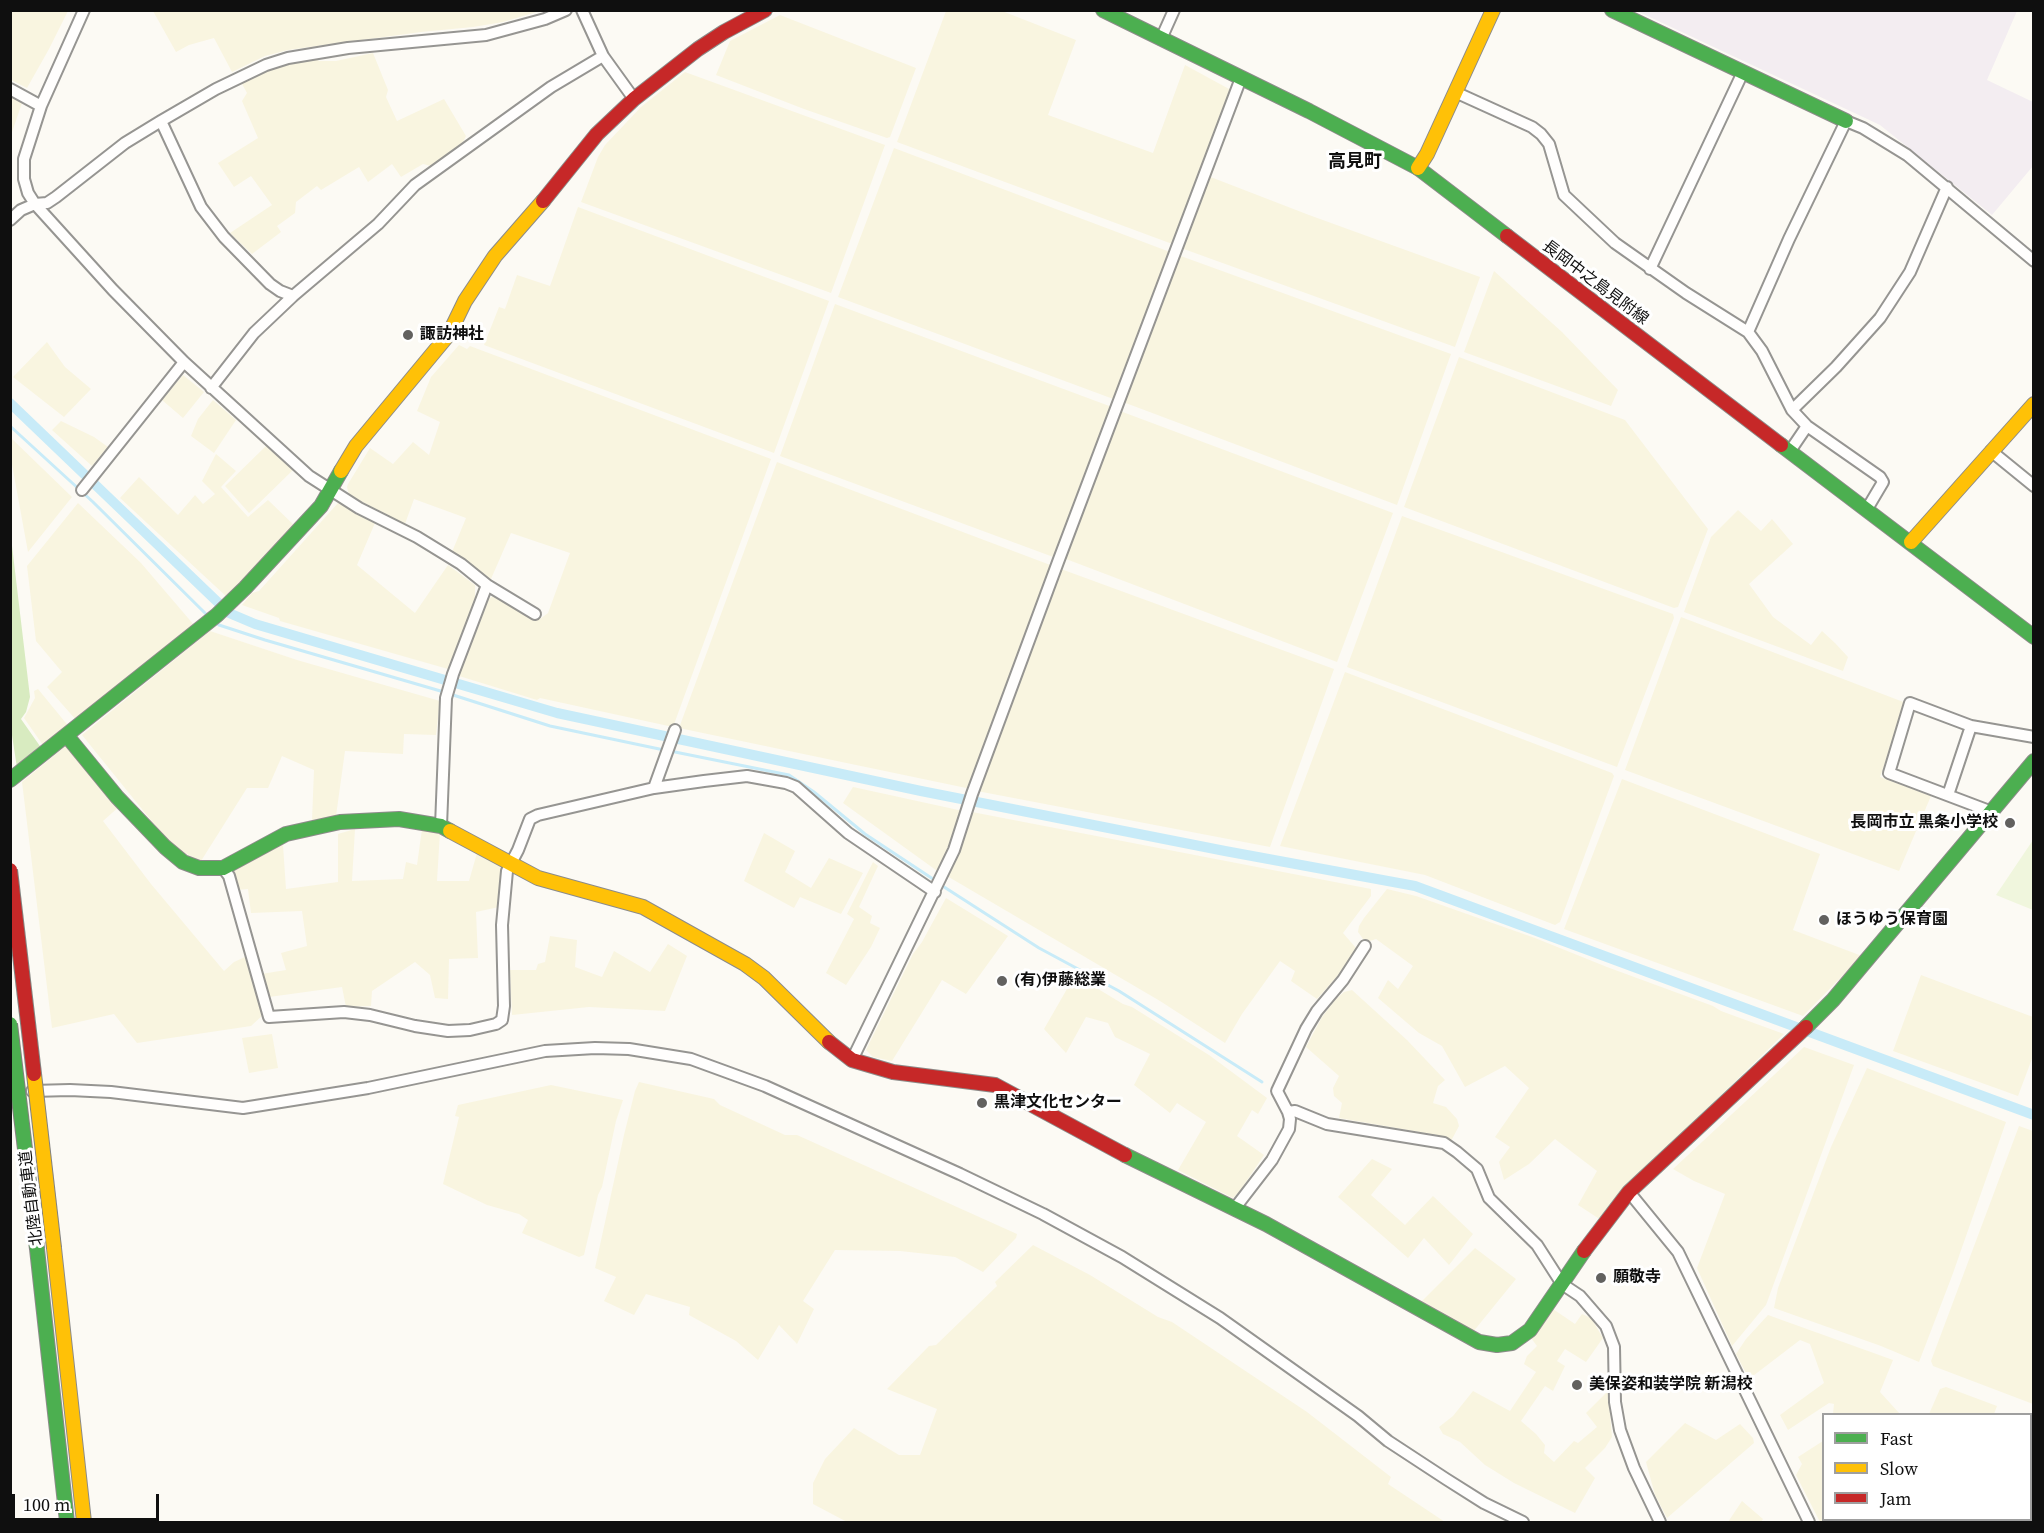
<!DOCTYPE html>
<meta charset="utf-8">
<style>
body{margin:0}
#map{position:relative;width:2044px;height:1533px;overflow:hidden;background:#fcfaf4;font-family:"Source Serif 4",serif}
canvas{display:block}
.frame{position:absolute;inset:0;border:12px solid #0f0f0f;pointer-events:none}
.legend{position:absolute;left:1822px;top:1413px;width:210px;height:108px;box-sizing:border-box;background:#fff;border:2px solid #9f9f9f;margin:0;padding:8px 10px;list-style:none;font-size:18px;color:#0f0f0f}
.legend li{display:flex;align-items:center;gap:12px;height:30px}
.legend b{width:30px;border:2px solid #9f9f9f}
.scale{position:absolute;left:12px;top:1494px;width:147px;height:27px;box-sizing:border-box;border:3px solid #0f0f0f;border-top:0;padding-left:8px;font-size:18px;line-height:21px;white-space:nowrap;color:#0f0f0f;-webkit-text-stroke:4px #fff;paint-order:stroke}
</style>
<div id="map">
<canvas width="2044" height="1533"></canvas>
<div class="frame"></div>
<ul class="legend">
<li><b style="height:8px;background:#4caf50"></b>Fast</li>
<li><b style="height:8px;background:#ffc107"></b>Slow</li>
<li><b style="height:8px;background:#c62828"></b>Jam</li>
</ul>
<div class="scale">100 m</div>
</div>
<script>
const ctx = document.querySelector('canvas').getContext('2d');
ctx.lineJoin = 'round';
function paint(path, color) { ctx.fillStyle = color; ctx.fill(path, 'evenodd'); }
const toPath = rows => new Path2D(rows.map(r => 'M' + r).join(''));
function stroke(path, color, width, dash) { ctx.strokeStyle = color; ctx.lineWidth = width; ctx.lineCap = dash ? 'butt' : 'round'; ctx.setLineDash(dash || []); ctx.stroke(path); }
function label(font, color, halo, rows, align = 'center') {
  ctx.font = font + ' "Source Serif 4","Noto Sans JP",serif'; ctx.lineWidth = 6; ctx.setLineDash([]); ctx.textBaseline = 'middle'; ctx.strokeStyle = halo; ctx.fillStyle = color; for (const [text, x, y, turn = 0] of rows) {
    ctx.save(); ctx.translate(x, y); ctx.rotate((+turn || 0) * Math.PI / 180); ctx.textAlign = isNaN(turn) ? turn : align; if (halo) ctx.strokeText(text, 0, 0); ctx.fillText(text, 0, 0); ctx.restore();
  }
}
paint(toPath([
 [1637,11,2017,11,1987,80,2033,102,2033,166,1992,215,1880,125]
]), '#f3edf1');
paint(toPath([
 [10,11,68,11,49,49,27,88,11,80],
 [153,11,540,11,503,22,473,27,421,32,288,50,265,56,232,72,214,38,189,45,176,52],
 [946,11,1002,11,1076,40,1048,115,1153,153,1185,65,1231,90,1175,245,897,142],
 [780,15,916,68,890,137,887,138,804,109,716,75,730,41],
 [373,53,388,90,386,97,397,121,444,99,466,136,463,142,431,166,423,164,401,177,392,164,368,182,359,167,321,190,317,186,296,202,295,213,277,226,281,232,252,254,230,233,272,205,251,176,234,187,218,163,258,138,242,101,247,93,241,82,276,67,315,58,319,61,336,61],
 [685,72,885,145,831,293,581,202,598,157,605,145,641,107],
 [11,96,22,103,11,135],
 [894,148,1170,252,1116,400,838,297],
 [1208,176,1309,215,1480,277,1455,347,1181,248],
 [578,207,829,301,774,453,484,345,499,307,505,309,517,275,550,286],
 [1178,255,1451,354,1397,505,1123,402],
 [1494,271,1562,332,1618,390,1611,406,1464,352],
 [835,304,1112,407,1056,558,780,456],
 [47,342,65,367,91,389,64,417,13,377],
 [459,345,467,349,470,346,771,459,673,727,540,698,537,700,459,676,489,599,496,593,536,620,540,619,548,613,570,553,511,533,491,579,452,552,466,518,414,499,405,524,349,495,347,487,348,484,370,448,393,464,413,442,429,455,440,422,417,411,431,377],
 [1459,357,1625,420,1708,529,1678,607,1674,608,1404,507],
 [183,375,204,392,183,418,162,400],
 [213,400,236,420,214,453,191,436,198,419],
 [1120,411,1393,513,1337,662,1066,559],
 [61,421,94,437,108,447,92,466,52,430],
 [10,437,72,497,28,552,11,459],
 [266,446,293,470,249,513,225,486],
 [216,454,236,471,221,487,248,517,268,500,296,527,228,598,120,498,139,477,178,515,195,495,203,504,215,494,202,481],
 [777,462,1053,566,971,789,679,728],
 [78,503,141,563,194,625,77,721,47,687,62,672,36,641,27,566],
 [338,503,375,523,357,565,415,613,448,565,475,585,475,599,448,669,280,621,279,618,242,605,252,593,259,591],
 [1738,510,1761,531,1772,519,1793,544,1749,584,1773,617,1811,645,1822,631,1835,643,1848,657,1843,671,1684,612,1711,537],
 [1402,516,1673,614,1674,618,1617,767,1347,667],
 [1061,569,1334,669,1270,847,977,791],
 [1681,617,1906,703,1880,777,1931,796,1899,871,1625,770],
 [210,631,297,660,440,701,436,735,404,734,403,754,345,751,336,816,312,820,314,770,282,756,268,788,247,788,201,861,178,850,154,824,82,735],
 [1345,672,1612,773,1614,776,1560,922,1555,925,1425,875,1280,846],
 [38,689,70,728,45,748,24,718,35,698,34,691],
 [67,745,121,805,103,821,151,884,224,971,234,962,245,957,263,1015,251,1026,137,1043,114,1014,52,1028,22,782],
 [1622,779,1820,854,1793,930,1862,956,1803,1016,1564,929],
 [853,787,963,811,949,855,940,873,843,803],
 [972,812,1371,889,1371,896,1343,933,1356,948,1342,971,1317,999,1291,981,1295,971,1280,961,1242,1014,1225,1043,1160,1001,947,876],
 [355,829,352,881,403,879,406,862,417,865,422,829,440,832,437,881,469,881,477,853,496,861,503,868,499,907,476,912,478,958,449,959,448,999,435,998,430,975,415,962,372,991,371,1006,346,1007,342,987,269,997,261,974,286,970,281,953,307,946,302,911,251,913,248,889,237,890,233,868,283,845,286,889,338,882,338,834],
 [764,833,795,851,785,872,811,888,829,858,863,873,841,914,800,897,794,908,744,881],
 [873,862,878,866,859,907,872,916,870,923,880,928,871,947,846,985,826,973,854,919,847,914],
 [1387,889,1416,896,1535,938,1607,967,1713,1006,1721,1011,1784,1034,1657,1157,1601,1220,1578,1205,1597,1171,1555,1139,1529,1164,1504,1180,1499,1162,1510,1147,1495,1137,1529,1088,1505,1066,1465,1087,1442,1046,1419,1033,1378,998,1388,980,1398,989,1413,966,1376,939,1370,941,1363,939,1358,932,1359,926,1364,918],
 [946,898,1008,936,966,994,942,980,892,1061,873,1057,866,1050,913,954,922,942],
 [550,936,577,940,575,967,602,977,614,951,650,972,668,944,687,956,665,1011,589,1007,512,1015,510,970,536,970,538,964,545,962],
 [1075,975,1123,1004,1132,1007,1209,1055,1267,1098,1258,1114,1252,1110,1237,1136,1264,1155,1240,1191,1233,1198,1178,1170,1206,1122,1177,1103,1170,1113,1134,1085,1150,1054,1115,1037,1108,1023,1086,1017,1066,1053,1044,1029],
 [1921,975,2033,1017,2033,1056,2018,1096,1893,1051],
 [1352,990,1407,1040,1445,1080,1438,1086,1433,1103,1446,1107,1457,1119,1459,1126,1451,1141,1436,1135,1339,1118,1342,1103,1334,1096,1333,1088,1339,1076,1306,1047,1322,1017,1335,1000,1344,992],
 [272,1034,278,1068,249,1073,242,1038],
 [1804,1047,1854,1065,1766,1305,1732,1346,1697,1268,1725,1194,1694,1181,1673,1169],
 [1867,1068,2006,1122,1952,1276,1919,1362,1881,1346,1774,1308,1778,1288,1831,1147],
 [639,1082,714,1099,720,1105,785,1135,797,1135,1017,1234,1016,1238,983,1272,955,1257,900,1251,835,1250,803,1301,814,1309,797,1344,779,1325,758,1360,736,1341,689,1315,690,1307,646,1294,634,1315,604,1301,616,1277,595,1268,624,1135,635,1091],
 [551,1085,623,1100,616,1121,602,1187,598,1195,584,1255,579,1257,522,1233,528,1220,519,1214,487,1205,443,1184,459,1117,455,1116,458,1105],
 [2019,1126,2033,1131,2033,1404,1933,1366,1931,1361],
 [1372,1159,1392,1169,1371,1195,1405,1225,1433,1196,1473,1234,1449,1265,1424,1238,1408,1258,1338,1197],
 [1033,1245,1090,1275,1158,1317,1172,1322,1307,1412,1391,1477,1388,1484,1445,1522,847,1522,813,1504,813,1483,825,1459,854,1428,899,1455,920,1455,937,1409,887,1389,929,1346,936,1345,997,1286,995,1282],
 [1475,1248,1516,1279,1473,1332,1421,1302],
 [1553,1309,1575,1324,1582,1314,1591,1318,1603,1338,1586,1362,1565,1349,1557,1361,1565,1366,1553,1391,1545,1386,1521,1421,1536,1434,1545,1445,1544,1453,1554,1462,1574,1441,1578,1443,1597,1427,1586,1413,1608,1391,1612,1437,1605,1448,1585,1468,1595,1478,1575,1513,1514,1483,1485,1465,1460,1442,1443,1434,1439,1427,1453,1416,1473,1391,1510,1411,1536,1372,1524,1364,1527,1356,1537,1346,1531,1338],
 [1768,1315,1893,1360,1880,1392,1900,1414,1833,1414,1834,1404,1829,1403,1788,1430,1780,1415,1824,1383,1810,1344,1800,1340,1749,1379,1736,1354,1746,1339],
 [1946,1387,1997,1406,1994,1414,1929,1414,1940,1389],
 [1685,1423,1716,1440,1740,1424,1753,1438,1754,1443,1667,1518,1655,1495,1646,1462],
 [1823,1441,1824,1520,1826,1520,1820,1522,1796,1475,1802,1464,1798,1457],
 [1742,1501,1763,1519,1761,1522,1728,1522]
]), '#f9f5e0');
paint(toPath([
 [10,529,30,697,26,712,21,719,42,749,17,768,10,722]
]), '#d8ebc0');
paint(toPath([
 [2033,840,2033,910,1996,895]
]), '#f0f6dd');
stroke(toPath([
 [10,426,93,502,208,616],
 [215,622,219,625,265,640,444,692],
 [450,694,550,726,664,750],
 [670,751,789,775,814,792,865,834,936,881],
 [941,885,1039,948,1119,991,1262,1082]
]), '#c8ebf8', 3);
stroke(toPath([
 [10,403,229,613,255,624,557,713,921,791,1225,851,1415,886,2034,1115]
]), '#c8ebf8', 10);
const street = toPath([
 [84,10,41,106,24,159,24,179,28,193,35,204,113,290,184,362,309,476,359,508,417,537,461,564,487,585,453,674,446,698,441,826],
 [582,10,603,56,634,99],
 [1161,39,1174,10],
 [10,89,41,106],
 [1455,92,1532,127,1541,134,1549,144,1564,195,1615,243,1686,293,1748,332,1762,351,1792,410,1807,426,1880,477,1883,482,1867,509],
 [161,121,201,207,224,237,270,284,280,291,293,296],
 [10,220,21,210,35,204,47,203,56,197,125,143,161,121,216,89,266,65,288,58,348,48,486,35,545,19,566,10],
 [1650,269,1743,72],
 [1748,332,1789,239,1846,121,1863,128,1907,155,2034,261],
 [211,388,254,333,293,296,378,224,415,185,551,87,603,56],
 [1792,410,1836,367,1880,318,1910,272,1947,187],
 [1790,451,1807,426],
 [1991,451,2034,486],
 [82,490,184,362],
 [487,585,535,614],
 [654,788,675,730],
 [1948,795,1971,726],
 [1992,812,1889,773,1910,703,1971,726,2034,737],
 [223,868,229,876,269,1017,344,1012,370,1015,415,1026,448,1031,470,1030,496,1024,502,1020,504,1006,502,925,507,871,518,850,530,819,538,815,654,788,704,781,747,776,786,783,796,787,848,833,935,892],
 [852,1060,954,850,972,794,1058,562,1241,78],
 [32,1091,70,1090,111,1092,243,1108,368,1088,545,1051,595,1048,629,1049,691,1059,765,1086,960,1174,1043,1214,1122,1257,1220,1318,1358,1416,1388,1441,1446,1479,1484,1503,1523,1522],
 [1288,1112,1295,1111,1327,1124,1444,1143,1457,1152,1477,1169,1489,1198,1537,1245,1562,1284,1580,1296,1606,1326,1614,1347,1615,1402,1620,1430,1634,1468,1660,1522],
 [1629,1192,1678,1252,1809,1522],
 [1235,1208,1272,1160,1289,1129,1290,1119,1288,1112,1277,1091,1306,1029,1317,1011,1343,980,1365,946]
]);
const fast = toPath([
 [1103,10,1309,111,1418,168,1507,236],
 [1612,10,1846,121],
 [1781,445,2034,637],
 [67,736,117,797,165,847,183,862,199,868,223,868,286,834,340,822,399,819,441,826,450,831],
 [10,780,217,615,245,588,321,506,341,471],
 [1806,1027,1833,1000,2034,761],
 [1125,1155,1266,1224,1479,1342,1497,1345,1512,1343,1530,1330,1584,1251],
 [37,1249,67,1522]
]);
const slow = toPath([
 [1418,168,1427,154,1493,10],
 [341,471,356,446,449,334,465,301,495,256,543,201],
 [1911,542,2034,404],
 [450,831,538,878,643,907,745,964,764,978,829,1042],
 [54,1248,84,1522]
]);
const jam = toPath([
 [543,201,597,134,634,99,698,49,724,32,765,10],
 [1507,236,1781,445],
 [829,1042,852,1060,893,1072,995,1085,1125,1155],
 [1584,1251,1629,1192,1806,1027]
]);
stroke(street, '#969592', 14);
stroke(fast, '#8c8b89', 16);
stroke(slow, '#8c8b89', 16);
stroke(jam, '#8c8b89', 16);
stroke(street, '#fffefd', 10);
stroke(fast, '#4caf50', 14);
stroke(slow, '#ffc107', 14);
stroke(jam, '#c62828', 14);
const fastBridge = toPath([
 [10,1024,37,1249]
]);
const slowBridge = toPath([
 [34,1074,54,1248]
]);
const jamBridge = toPath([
 [10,870,34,1074]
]);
stroke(fastBridge, '#83827f', 16, []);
stroke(slowBridge, '#83827f', 16, []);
stroke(jamBridge, '#83827f', 16, []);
stroke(fastBridge, '#4caf50', 14);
stroke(slowBridge, '#ffc107', 14);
stroke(jamBridge, '#c62828', 14);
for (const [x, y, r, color] of [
 [408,335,6,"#62615f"],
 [2010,823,6,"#62615f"],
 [1824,920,6,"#62615f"],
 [1002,981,6,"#62615f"],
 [982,1103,6,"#62615f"],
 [1601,1278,6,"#62615f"],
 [1577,1385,6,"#62615f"]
]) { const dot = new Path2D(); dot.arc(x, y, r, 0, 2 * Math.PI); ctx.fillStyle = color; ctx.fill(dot); stroke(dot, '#fff', 2); }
label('16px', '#0f0f0f', '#fff', [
 ["長岡中之島見附線",1595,283,37],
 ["北陸自動車道",32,1198,-97]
]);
label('bold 16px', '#0f0f0f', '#fff', [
 ["諏訪神社",420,335],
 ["長岡市立 黒条小学校",1998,823,"right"],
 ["ほうゆう保育園",1836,920],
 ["(有)伊藤総業",1014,981],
 ["黒津文化センター",994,1103],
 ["願敬寺",1613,1278],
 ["美保姿和装学院 新潟校",1589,1385]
], 'left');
label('bold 18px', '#0f0f0f', '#fff', [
 ["高見町",1355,162]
]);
</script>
